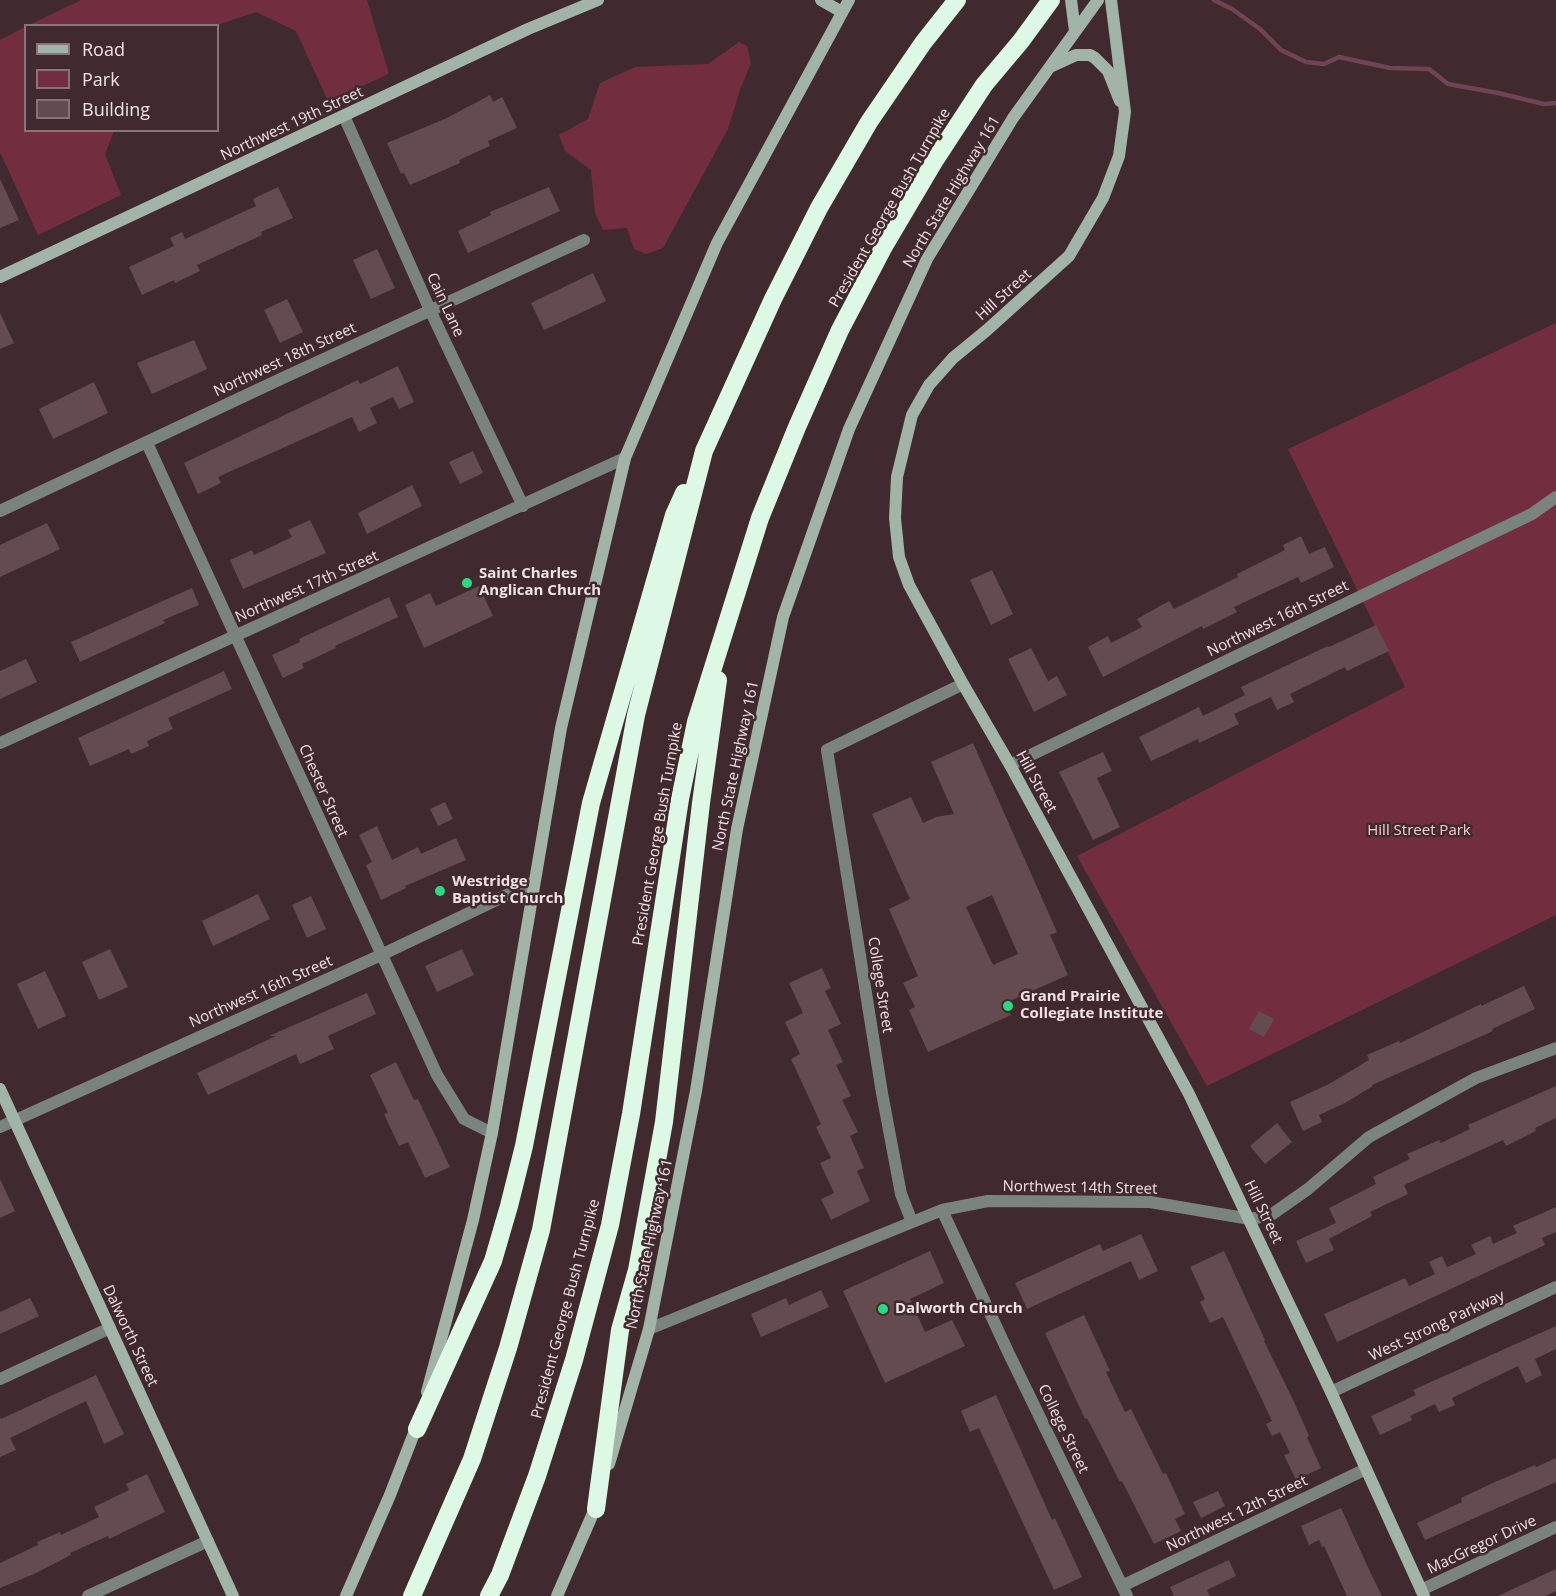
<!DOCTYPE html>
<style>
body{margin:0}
#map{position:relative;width:1556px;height:1596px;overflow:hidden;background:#412a2e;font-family:"Open Sans",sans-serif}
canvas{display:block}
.legend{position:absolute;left:24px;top:24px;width:195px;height:108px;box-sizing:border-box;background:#412a2e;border:2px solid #887477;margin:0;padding:8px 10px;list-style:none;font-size:18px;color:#f2e2e5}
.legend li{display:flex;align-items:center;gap:12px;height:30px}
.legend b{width:30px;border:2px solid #887477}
</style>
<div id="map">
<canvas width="1556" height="1596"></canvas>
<ul class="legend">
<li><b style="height:8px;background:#a2b3a7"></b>Road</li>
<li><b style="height:16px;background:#722e3f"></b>Park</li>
<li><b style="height:16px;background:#644b4f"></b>Building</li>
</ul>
</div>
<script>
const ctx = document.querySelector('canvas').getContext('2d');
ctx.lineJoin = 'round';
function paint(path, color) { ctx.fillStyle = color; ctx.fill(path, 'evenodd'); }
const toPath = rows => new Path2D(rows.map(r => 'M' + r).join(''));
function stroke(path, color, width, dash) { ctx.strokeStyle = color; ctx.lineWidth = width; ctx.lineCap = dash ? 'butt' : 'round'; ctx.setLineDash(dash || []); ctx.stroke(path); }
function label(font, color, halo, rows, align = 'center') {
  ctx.font = font + ' "Open Sans",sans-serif'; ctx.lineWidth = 5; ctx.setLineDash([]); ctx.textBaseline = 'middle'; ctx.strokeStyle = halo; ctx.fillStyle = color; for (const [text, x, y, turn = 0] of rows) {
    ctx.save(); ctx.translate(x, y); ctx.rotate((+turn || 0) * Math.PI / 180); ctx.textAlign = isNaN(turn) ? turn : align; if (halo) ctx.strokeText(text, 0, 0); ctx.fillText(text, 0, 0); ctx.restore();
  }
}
paint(toPath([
 [81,0,367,0,389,74,328,101,296,31,256,12,217,25,29,25],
 [25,27,26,130,114,131,105,154,121,195,38,235,0,152,0,40],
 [739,42,747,46,751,63,740,90,728,129,663,248,646,254,634,249,627,228,603,230,595,213,591,170,565,151,559,135,588,119,600,83,635,67,708,64],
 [1556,323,1556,915,1207,1086,1077,856,1405,687,1288,449]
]), '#722e3f');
stroke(toPath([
 [1214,0,1232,9,1260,29,1281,50,1306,62,1324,64,1339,57,1390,68,1429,69,1448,84,1498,93,1544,104,1556,103]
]), '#704452', 4.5);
paint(toPath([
 [490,95,493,102,502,97,517,128,488,141,490,146,459,160,460,163,410,185,404,173,401,174,387,143,447,118],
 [0,179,19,220,0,228],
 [278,187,293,218,261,232,262,235,197,265,200,271,175,283,174,280,142,295,129,267,174,246,170,238,182,232,185,239,256,206,253,199],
 [549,187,560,211,468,253,458,231,491,215,490,212],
 [377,249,395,288,371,299,353,260],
 [593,273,606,301,544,330,531,303],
 [287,299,303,332,280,343,264,310],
 [0,313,14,343,0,349],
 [194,340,207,369,152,394,137,363],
 [398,366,414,402,399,409,393,397,370,408,377,423,359,432,352,417,218,477,221,483,198,494,184,463,358,380,360,384],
 [94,382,108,413,53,439,39,409],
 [473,451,483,473,460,484,449,462],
 [412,485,422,506,367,534,358,513],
 [310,520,326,553,243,589,230,560,252,550,254,555,292,537,288,530],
 [47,523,60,549,0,577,0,545],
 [1301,536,1309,554,1325,547,1334,567,1301,583,1298,577,1234,607,1237,612,1203,629,1202,626,1103,677,1088,647,1108,636,1111,643,1142,627,1137,619,1169,601,1174,609,1238,577,1237,574,1285,550,1283,545],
 [992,570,1013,614,991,625,970,580],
 [479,586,493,616,424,648,405,605,430,593,436,606],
 [192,588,199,605,163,620,165,623,80,662,71,642],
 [389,597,398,617,335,646,336,648,302,664,304,668,283,678,272,655,300,642,299,639],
 [1376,625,1389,651,1347,671,1345,667,1290,694,1294,702,1277,710,1271,697,1234,714,1239,724,1199,743,1198,739,1151,761,1139,737,1199,707,1203,716,1245,695,1241,687,1328,646,1329,647],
 [1031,648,1048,681,1057,676,1067,695,1034,712,1008,659],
 [26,659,37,682,0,699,0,671],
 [224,671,232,689,168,718,173,729,147,741,149,746,131,754,129,749,90,766,78,738],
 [973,743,1057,932,1050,935,1068,975,1005,1003,1011,1015,928,1052,909,1010,915,1007,903,983,918,976,889,909,910,899,872,814,911,797,923,823,936,817,954,814,931,762],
 [992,895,1018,954,993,965,966,907],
 [1103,752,1112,771,1097,778,1120,827,1093,840,1059,772],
 [445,802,453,819,438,826,430,809],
 [377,826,392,860,418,847,421,854,456,838,466,860,405,886,406,888,381,900,366,865,372,862,359,835],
 [258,894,270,919,213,946,202,921],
 [311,896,326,929,307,938,292,905],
 [110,949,128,987,99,1000,82,962],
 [462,949,474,975,437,992,425,966],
 [822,968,831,988,825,991,841,1024,828,1030,843,1062,836,1065,851,1096,842,1100,858,1132,850,1136,864,1168,857,1171,870,1201,831,1220,821,1199,834,1193,820,1163,831,1158,816,1127,821,1124,791,1059,800,1054,785,1022,803,1013,789,983],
 [45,971,66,1016,38,1029,17,984],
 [1524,986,1535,1009,1492,1029,1493,1031,1372,1085,1373,1086,1345,1103,1319,1115,1322,1122,1303,1131,1290,1102,1329,1084,1369,1060,1367,1055,1399,1041,1400,1043,1481,1004,1481,1006],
 [367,993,376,1014,328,1036,334,1049,300,1064,296,1054,208,1095,197,1073,276,1036,269,1036],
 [1259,1011,1274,1019,1264,1037,1249,1029],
 [396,1062,414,1100,418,1099,450,1167,425,1178,408,1142,399,1146,384,1114,388,1113,370,1075],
 [1556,1086,1556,1118,1535,1128,1536,1131,1506,1146,1503,1140,1404,1185,1408,1194,1370,1212,1372,1216,1329,1239,1334,1250,1306,1263,1296,1241,1336,1223,1329,1208,1376,1184,1373,1177,1410,1159,1407,1154,1439,1140,1441,1143,1470,1129,1468,1125],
 [1277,1123,1292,1142,1265,1164,1250,1146],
 [0,1179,15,1211,0,1218],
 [1556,1207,1556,1232,1542,1238,1545,1245,1337,1342,1324,1314,1405,1278,1409,1286,1435,1274,1429,1262,1442,1256,1447,1267,1452,1265,1476,1254,1471,1245,1490,1236,1493,1244,1517,1233,1513,1226],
 [1141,1234,1158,1271,1139,1280,1131,1261,1027,1309,1015,1283,1100,1244,1103,1251],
 [930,1251,944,1283,910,1299,925,1332,952,1320,965,1346,885,1383,843,1291],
 [1224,1251,1265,1340,1264,1341,1295,1404,1309,1436,1307,1437,1321,1468,1296,1480,1284,1455,1290,1453,1280,1432,1272,1436,1266,1424,1272,1421,1223,1317,1210,1323,1200,1302,1205,1299,1190,1267],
 [821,1290,829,1307,761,1337,751,1314,786,1298,789,1305],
 [30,1298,39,1316,0,1334,0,1312],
 [1084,1315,1110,1371,1106,1372,1125,1412,1131,1409,1163,1474,1166,1473,1185,1514,1175,1519,1181,1531,1154,1544,1122,1481,1120,1482,1087,1418,1085,1419,1045,1333],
 [1556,1326,1556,1349,1535,1359,1542,1375,1526,1383,1518,1366,1452,1398,1455,1405,1439,1412,1435,1404,1410,1416,1412,1420,1380,1435,1371,1416,1416,1395,1413,1390],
 [96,1375,124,1434,104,1444,86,1401,10,1438,16,1450,0,1457,0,1417,1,1419],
 [996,1395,1052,1520,1055,1518,1082,1577,1054,1590,979,1428,970,1432,961,1411],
 [1556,1458,1556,1482,1425,1540,1417,1523,1462,1502,1461,1498,1495,1482,1535,1465,1536,1467],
 [147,1474,165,1512,109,1539,108,1536,70,1553,71,1555,34,1574,0,1588,0,1563,38,1545,37,1542,60,1532,61,1535,99,1517,94,1507,129,1490,126,1484],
 [1218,1491,1225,1506,1201,1518,1193,1502],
 [1341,1508,1372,1576,1382,1596,1347,1596,1324,1546,1322,1547,1319,1540,1309,1545,1301,1526],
 [1229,1560,1236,1576,1207,1590,1210,1596,1174,1596,1170,1587],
 [1556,1569,1556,1591,1545,1596,1498,1596]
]), '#644b4f');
stroke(toPath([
 [344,116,430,310,523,506],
 [147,443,437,1075,464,1119,492,1133],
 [0,511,287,376,584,240],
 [0,743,625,458],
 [1010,765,1532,514,1556,497],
 [0,1127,381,955,534,882],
 [942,1210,1009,1354,1127,1596],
 [912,1222,901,1194,882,1093,827,750,963,684],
 [649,1329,942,1210,988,1201,1150,1202,1250,1219,1271,1215,1308,1189,1369,1137,1476,1078,1556,1048],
 [0,1379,110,1328],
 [1331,1392,1556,1287],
 [1122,1586,1366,1469],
 [1421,1590,1556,1527],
 [88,1596,208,1541]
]), '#7a847d', 12);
stroke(toPath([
 [821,0,842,12],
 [1071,0,1075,31],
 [1111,0,1125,112,1119,156,1103,198,1069,256,987,330,953,358,929,385,912,415,897,477,895,518,899,557,909,585,963,684,1010,765,1189,1094,1331,1392,1424,1596],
 [1052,66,1076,55,1090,55,1095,58,1108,71,1120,101],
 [0,277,528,29,598,0],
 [0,1089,233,1596],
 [427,1392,473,1220,492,1133,561,728,625,458,717,243,849,0],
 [609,1464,649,1329,696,1091,737,829,783,617,849,429,927,259,1013,118,1098,0],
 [346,1596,390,1495,418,1423],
 [557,1596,597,1504]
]), '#a2b3a7', 12);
stroke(toPath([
 [417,1429,493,1261,509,1206,524,1146,591,803,674,515,684,493],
 [596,1509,620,1330,637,1270,664,1122,701,803,718,680],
 [412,1596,472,1459,508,1348,541,1230,636,715,704,451,773,299,819,208,869,122,923,43,957,0],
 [489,1596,500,1575,537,1476,574,1360,610,1225,631,1114,680,799,696,722,760,518,797,427,840,330,883,248,935,160,984,85,1021,41,1051,0]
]), '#def8e6', 18);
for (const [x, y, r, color] of [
 [467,583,6,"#2dd884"],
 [440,891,6,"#2dd884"],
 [1008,1006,6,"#2dd884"],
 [883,1309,6,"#2dd884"]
]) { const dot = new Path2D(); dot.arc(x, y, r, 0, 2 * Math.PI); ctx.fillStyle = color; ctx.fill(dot); stroke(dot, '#412a2e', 2); }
label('15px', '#f2e2e5', '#412a2e', [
 ["Northwest 19th Street",292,124,-25],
 ["North State Highway 161",952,192,-59],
 ["President George Bush Turnpike",890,208,-60],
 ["Hill Street",1004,295,-42],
 ["Cain Lane",445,305,65],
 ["Northwest 18th Street",285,360,-25],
 ["Northwest 17th Street",307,587,-24],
 ["Northwest 16th Street",1278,619,-26],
 ["North State Highway 161",736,766,-78],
 ["Hill Street",1036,782,61],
 ["Chester Street",323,791,66],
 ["President George Bush Turnpike",658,834,-80],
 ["College Street",880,985,81],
 ["Northwest 16th Street",261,992,-24],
 ["Northwest 14th Street",1080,1188,1],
 ["Hill Street",1263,1212,64],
 ["North State Highway 161",650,1244,-78],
 ["President George Bush Turnpike",566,1309,-75],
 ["West Strong Parkway",1437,1326,-25],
 ["Dalworth Street",130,1336,65],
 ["College Street",1063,1429,64],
 ["Northwest 12th Street",1237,1514,-26],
 ["MacGregor Drive",1482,1545,-25]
]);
label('bold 15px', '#f2e2e5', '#412a2e', [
 ["Saint Charles",479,574],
 ["Anglican Church",479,591],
 ["Westridge",452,882],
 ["Baptist Church",452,899],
 ["Grand Prairie",1020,997],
 ["Collegiate Institute",1020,1014],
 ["Dalworth Church",895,1309]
], 'left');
label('15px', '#f9c9d1', '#412a2e', [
 ["Hill Street Park",1419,831]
]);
</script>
